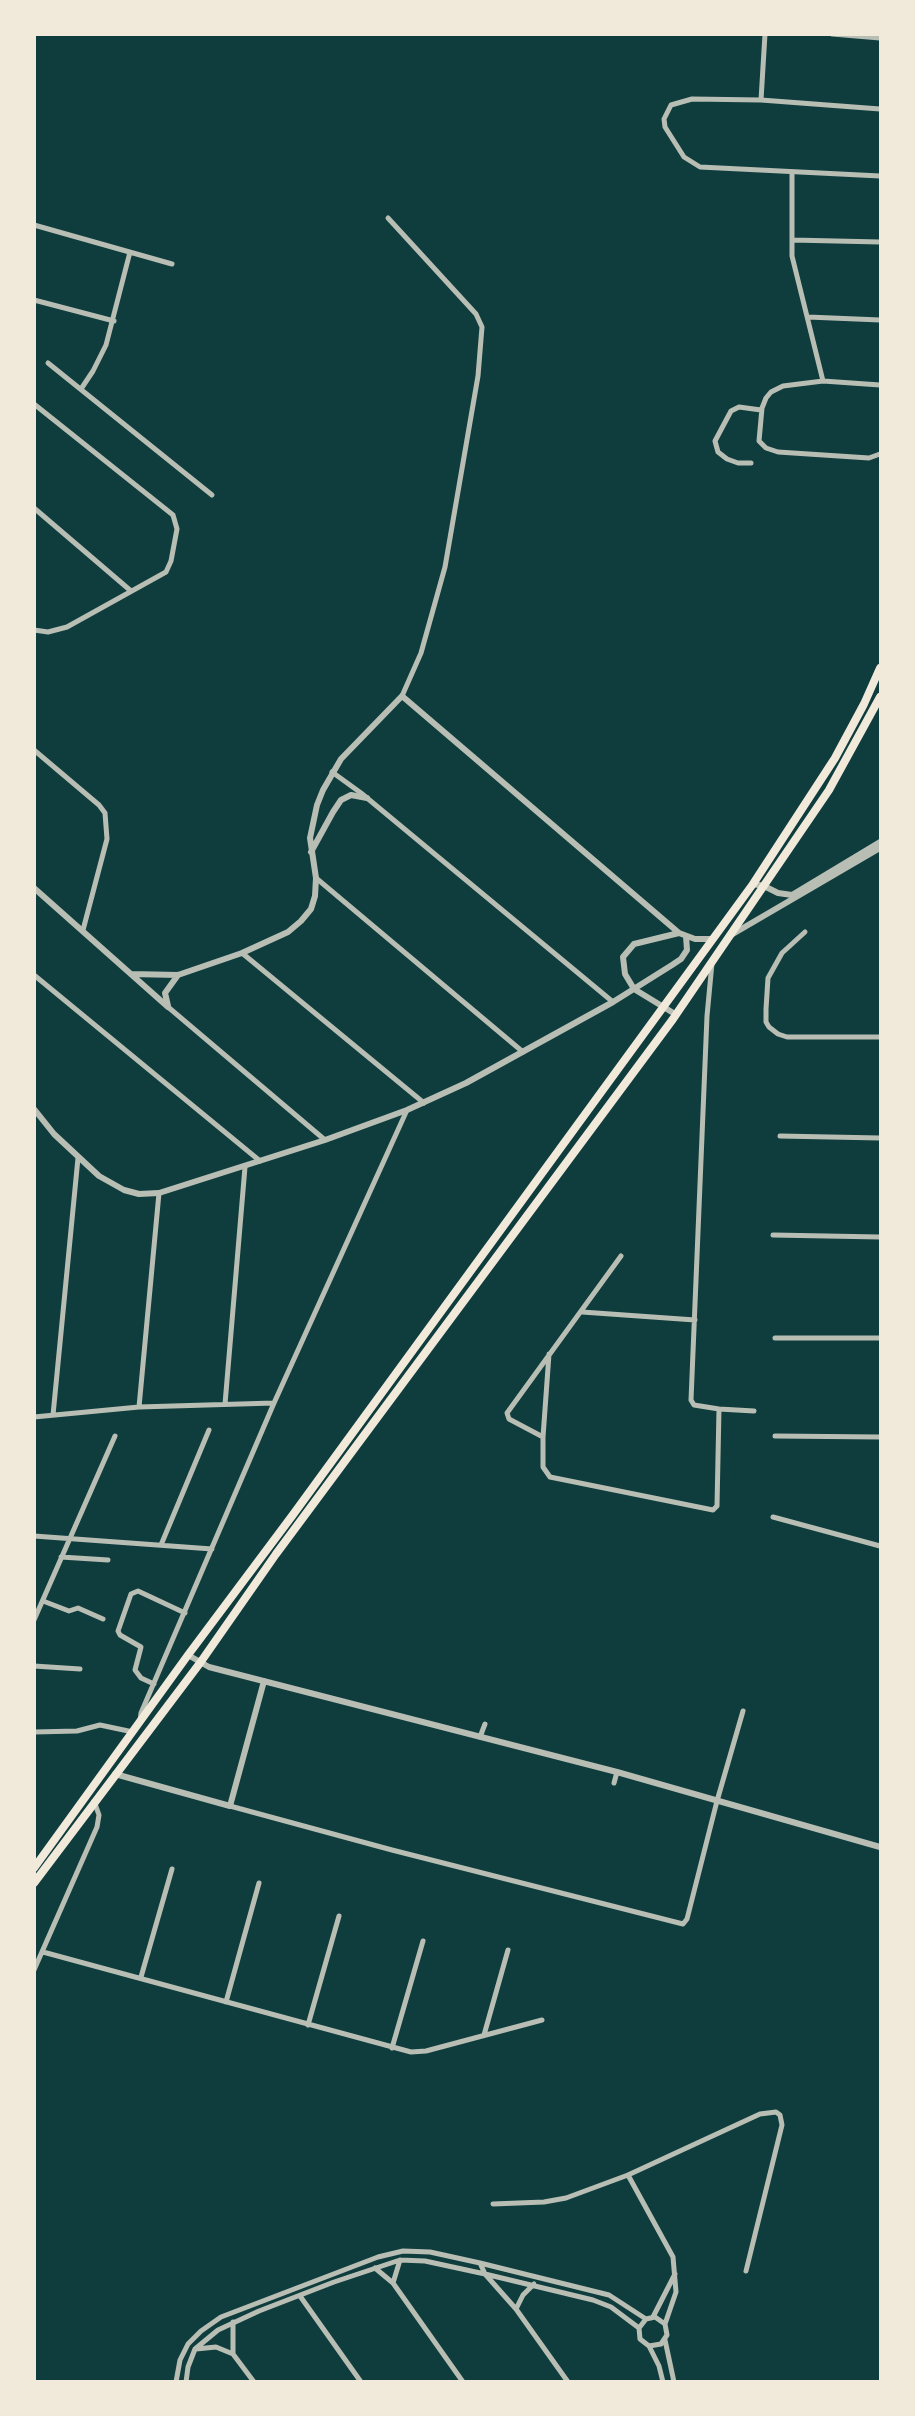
<!DOCTYPE html>
<style>
body{margin:0}
#map{position:relative;width:915px;height:2416px;overflow:hidden;background:#0f3d3e;font-family:Signika,sans-serif}
canvas{display:block}
.frame{position:absolute;inset:0;border:36px solid #f1e9da;pointer-events:none}
</style>
<div id="map">
<canvas width="915" height="2416"></canvas>
<div class="frame"></div>
</div>
<script>
const ctx = document.querySelector('canvas').getContext('2d');
ctx.lineJoin = 'round';
const toPath = rows => new Path2D(rows.map(r => 'M' + r).join(''));
function stroke(path, color, width, dash) { ctx.strokeStyle = color; ctx.lineWidth = width; ctx.lineCap = dash ? 'butt' : 'round'; ctx.setLineDash(dash || []); ctx.stroke(path); }
stroke(toPath([
 [832,34,880,38],
 [761,100,765,34],
 [880,109,761,100,692,99,671,105,664,119,665,127,684,157,700,167,880,176],
 [792,173,792,256,823,381],
 [388,218,476,314,482,327,478,376,445,567,421,653,402,696],
 [34,225,172,264],
 [792,240,880,242],
 [34,300,114,321],
 [808,317,880,320],
 [48,363,212,495],
 [880,385,823,381,783,386,771,392,766,398,762,408,759,441,766,448,778,452,869,458,880,454],
 [81,389,93,371,106,345,130,252],
 [34,404,173,515,177,529,171,561,166,572,67,627,48,632,34,630],
 [751,463,738,463,727,459,718,452,715,441,731,411,739,407,761,410],
 [34,508,131,591],
 [34,750,99,805,105,813,107,839,83,930],
 [332,772,361,793,613,1002],
 [316,878,523,1052],
 [805,932,782,953,768,978,766,1009,766,1022,769,1027,778,1034,787,1037,880,1037],
 [242,953,424,1103],
 [712,963,707,1016,691,1400,694,1405,719,1409,754,1411],
 [34,975,260,1161],
 [168,1007,325,1140],
 [780,1136,880,1138],
 [773,1235,880,1237],
 [582,1312,695,1320],
 [775,1338,880,1338],
 [549,1354,543,1437,543,1467,550,1477,713,1510,717,1506,719,1409],
 [225,1404,245,1167],
 [139,1407,159,1193],
 [53,1415,78,1158],
 [34,1417,139,1407,274,1403],
 [775,1436,880,1437],
 [543,1437,509,1419,507,1413,621,1256],
 [773,1517,880,1546],
 [34,1536,212,1549],
 [161,1545,209,1430],
 [61,1557,108,1560],
 [43,1601,69,1611,78,1608,103,1619],
 [34,1620,115,1436],
 [34,1666,80,1669],
 [154,1684,141,1678,135,1670,141,1647,120,1635,118,1631,131,1594,138,1591,185,1613],
 [140,1721,141,1713,274,1403,407,1110],
 [34,1732,77,1731,100,1725,133,1732],
 [480,1737,485,1724],
 [614,1783,617,1772],
 [230,1806,392,1850,683,1924,687,1919,717,1801,743,1711],
 [43,1952,411,2052,426,2051,542,2020],
 [34,1970,97,1827,99,1815,94,1801],
 [141,1977,172,1869],
 [226,2002,259,1883],
 [308,2025,339,1916],
 [484,2035,508,1950],
 [392,2048,423,1941],
 [628,2175,673,2257,676,2292,665,2324],
 [493,2204,544,2202,566,2198,628,2175,760,2114,776,2112,780,2115,782,2125,746,2271],
 [480,2263,485,2274,516,2309,568,2382],
 [375,2268,393,2283,463,2382],
 [393,2283,400,2260],
 [300,2296,361,2382],
 [516,2309,523,2295,534,2284],
 [653,2317,675,2274],
 [665,2340,674,2382],
 [649,2346,659,2366,663,2382],
 [196,2349,216,2347,233,2354,254,2382],
 [233,2354,233,2322],
 [176,2382,180,2360,188,2344,201,2331,221,2317,378,2257,403,2251,430,2252,480,2263,609,2295,646,2319],
 [186,2382,188,2367,195,2349,218,2330,259,2311,334,2282,400,2260,425,2261,485,2274,593,2300,611,2307,639,2328,640,2339,649,2346,661,2344,667,2335,665,2324,655,2317,646,2319,639,2328]
]), '#b8beb3', 5);
stroke(toPath([
 [311,852,333,812,341,800,351,795,367,798],
 [753,884,764,886,778,893,792,895,880,842],
 [34,888,168,1007],
 [731,935,880,848],
 [131,974,178,975,242,953,288,932,301,921,311,909,315,896,316,878,310,838,317,805,323,790,341,759,402,696,679,933,695,939,713,939],
 [168,1006,165,993,178,975],
 [675,1014,634,989,625,974,623,957,634,944,679,933],
 [34,1109,54,1134,99,1176,124,1190,139,1194,159,1193,325,1140,407,1110,466,1083,613,1002,672,965,681,959,687,950,686,936],
 [188,1655,209,1667,617,1772,880,1847],
 [115,1774,230,1806,264,1681]
]), '#b8beb3', 6);
stroke(toPath([
 [34,1868,188,1655,292,1516,753,884,835,758,864,704,880,668],
 [34,1883,200,1663,276,1554,673,1019,829,790,880,697]
]), '#f1e9da', 8);
</script>
